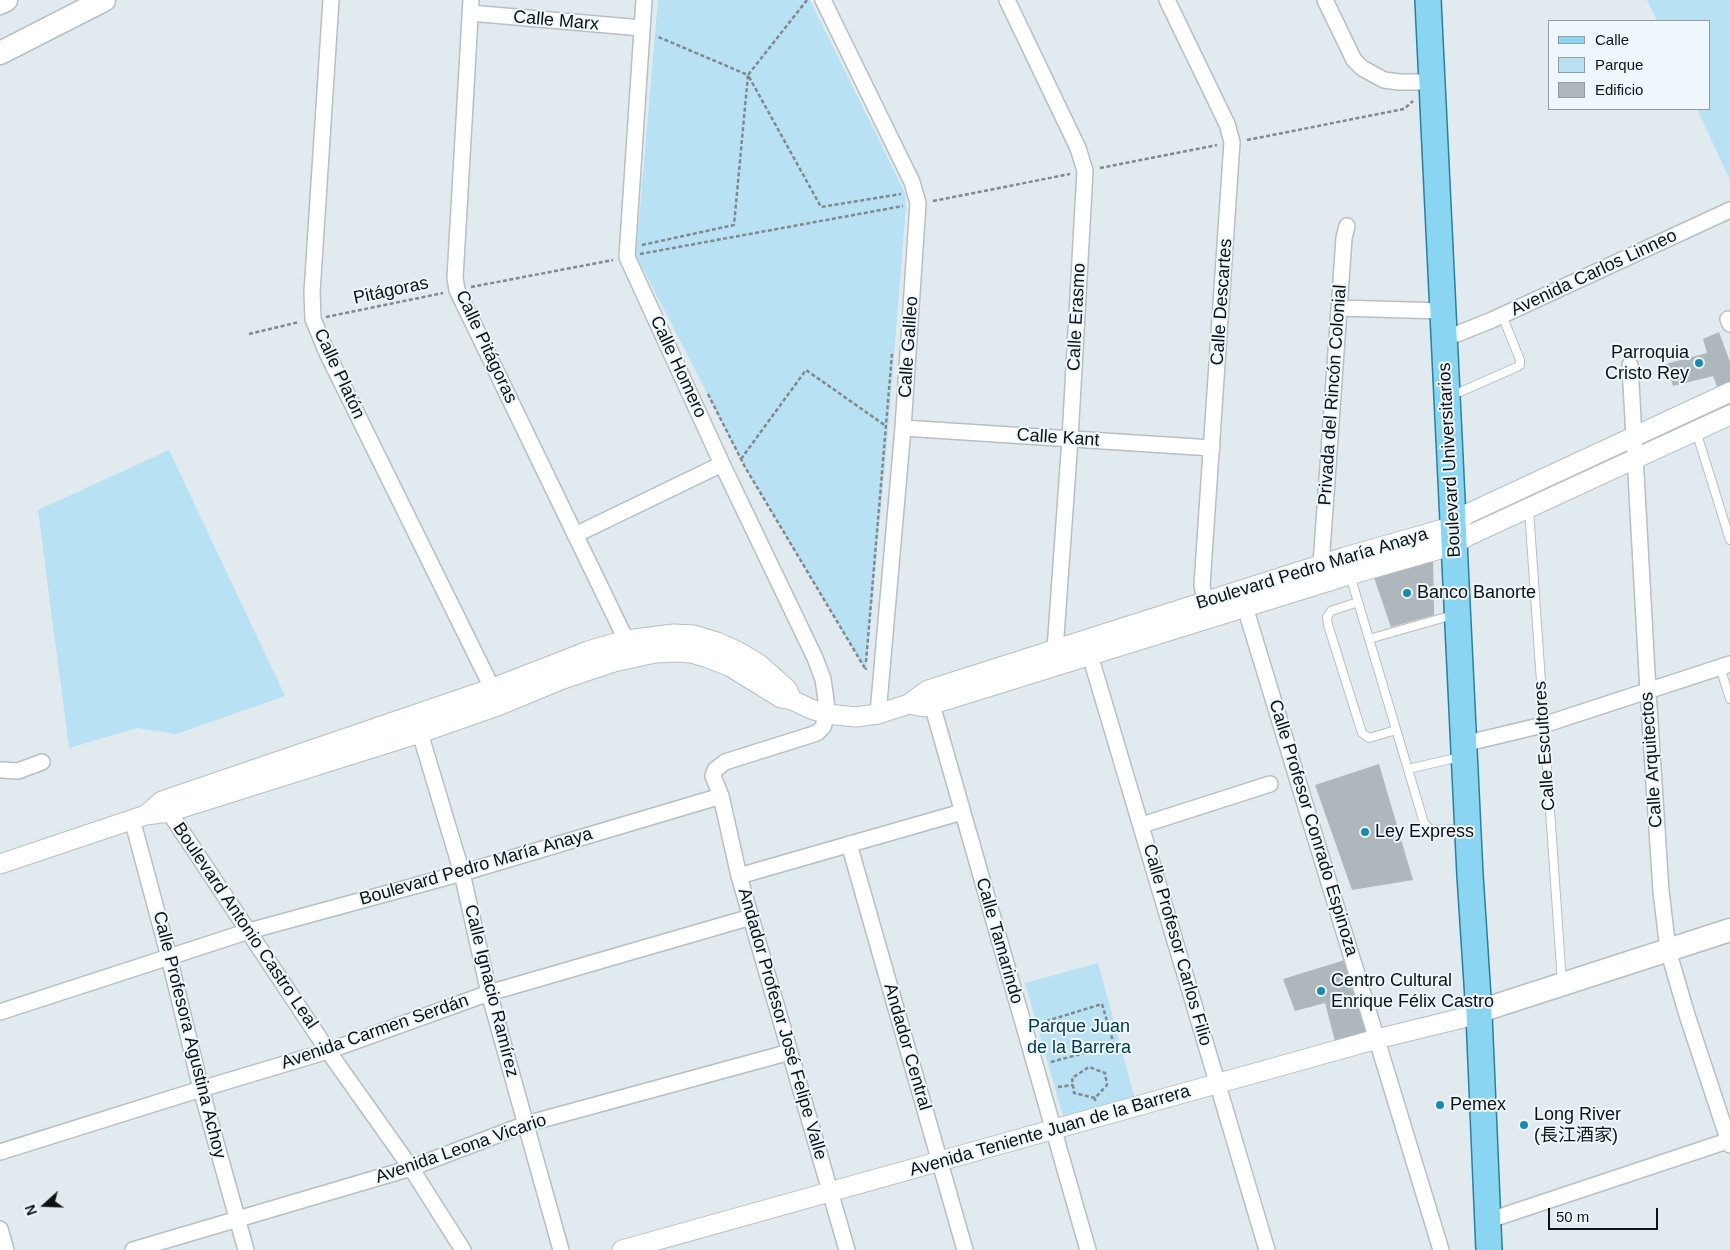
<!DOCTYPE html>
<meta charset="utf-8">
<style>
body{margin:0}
#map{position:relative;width:1730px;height:1250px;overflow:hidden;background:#e1eaef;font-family:Arial,sans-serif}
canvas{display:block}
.legend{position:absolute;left:1548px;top:20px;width:162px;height:90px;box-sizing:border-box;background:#eef8fc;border:1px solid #959c9f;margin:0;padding:6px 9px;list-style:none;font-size:15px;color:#0f1214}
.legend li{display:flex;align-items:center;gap:10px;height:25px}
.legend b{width:25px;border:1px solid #959c9f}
.north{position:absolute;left:20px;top:1180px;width:50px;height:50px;-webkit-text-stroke:4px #eef8fc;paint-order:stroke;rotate:250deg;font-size:14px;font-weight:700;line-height:20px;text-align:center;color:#0f1214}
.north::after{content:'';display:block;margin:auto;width:18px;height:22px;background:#0f1214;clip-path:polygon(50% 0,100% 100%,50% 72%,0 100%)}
.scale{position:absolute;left:1548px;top:1208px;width:110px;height:22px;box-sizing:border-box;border:2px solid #0f1214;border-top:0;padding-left:6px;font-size:15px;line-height:18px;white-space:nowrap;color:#0f1214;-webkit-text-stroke:4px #eef8fc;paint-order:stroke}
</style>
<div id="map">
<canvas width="1730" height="1250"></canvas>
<ul class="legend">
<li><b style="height:6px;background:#89d5f2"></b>Calle</li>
<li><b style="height:14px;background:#b8e1f4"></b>Parque</li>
<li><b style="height:14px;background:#aeb7bb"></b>Edificio</li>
</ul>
<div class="north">N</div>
<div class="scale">50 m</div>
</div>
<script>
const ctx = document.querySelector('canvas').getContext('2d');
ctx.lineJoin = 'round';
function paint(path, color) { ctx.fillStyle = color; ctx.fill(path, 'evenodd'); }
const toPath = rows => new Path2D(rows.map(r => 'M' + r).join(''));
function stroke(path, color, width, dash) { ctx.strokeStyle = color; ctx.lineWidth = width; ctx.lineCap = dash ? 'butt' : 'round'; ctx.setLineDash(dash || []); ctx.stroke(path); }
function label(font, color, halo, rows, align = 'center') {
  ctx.font = font + ' Arial,"Noto Sans SC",sans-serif'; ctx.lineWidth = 4; ctx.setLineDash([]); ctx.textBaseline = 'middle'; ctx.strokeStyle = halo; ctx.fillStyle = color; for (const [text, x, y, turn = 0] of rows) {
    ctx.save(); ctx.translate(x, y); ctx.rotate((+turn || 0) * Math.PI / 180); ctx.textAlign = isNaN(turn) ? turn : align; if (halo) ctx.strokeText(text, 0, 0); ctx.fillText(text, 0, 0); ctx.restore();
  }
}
paint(toPath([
 [658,0,810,0,905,193,906,206,887,443,866,670,745,467,636,255],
 [1647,0,1730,0,1730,180,1697,109,1709,109,1709,21,1657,21],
 [169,450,285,696,176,734,137,728,69,748,38,510],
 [1098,963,1135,1099,1065,1123,1025,983]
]), '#b8e1f4');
paint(toPath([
 [1719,332,1730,362,1730,390,1720,395,1713,376,1673,386,1666,364,1707,353,1703,339],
 [1433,554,1434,615,1391,627,1372,572],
 [1379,764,1413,880,1352,890,1315,785],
 [1345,960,1370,1036,1336,1045,1325,1003,1295,1011,1283,979]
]), '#aeb7bb');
const service = toPath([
 [1460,392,1517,367,1520,365,1520,360,1502,315],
 [1696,431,1730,540],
 [1529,510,1562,982],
 [1350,575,1424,823,1430,829,1433,830,1463,829],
 [1358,602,1331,611,1327,617,1328,625,1362,733,1369,738,1396,730],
 [1369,639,1453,615],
 [1720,667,1730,699],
 [1408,769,1460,757]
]);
const minor = toPath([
 [331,0,312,292,313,319,327,353,497,698],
 [471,0,455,278,457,290,630,648],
 [644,0,627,257,722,464,815,658,823,679,826,700,827,714,823,727,817,733,725,762,715,770,713,776,721,796,739,876,847,1250],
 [823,0,912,182,918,203,903,428,878,714],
 [1007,0,1078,148,1085,171,1070,439,1055,650],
 [1167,0,1227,124,1232,142,1202,585,1207,612],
 [1325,0,1354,60,1362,68,1384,80,1399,82,1433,82],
 [470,13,642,28],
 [1339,308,1443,311],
 [1728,319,1730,324],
 [1457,334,1492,320,1730,210],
 [1630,365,1648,691,1661,891,1668,950,1687,1015,1730,1145],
 [903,428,1212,448],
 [575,535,722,464],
 [1321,565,1344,238,1347,226],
 [1245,607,1441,1250],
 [1087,645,1267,1250],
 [929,694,1088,1250],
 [416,724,420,733,462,873,489,993,561,1250],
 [1476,741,1543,725,1730,664],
 [2,770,18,771,42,762],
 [163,803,328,1051,411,1168,463,1250],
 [132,819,169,957,201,1089,246,1250],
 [1142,825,1270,784],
 [849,844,965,1250],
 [739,876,962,812],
 [0,1012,249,931,462,873,721,796],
 [0,1152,201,1089,328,1051,489,993,751,917],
 [1488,1223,1496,1218,1730,1140],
 [0,1229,6,1250],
 [133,1250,411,1168,526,1124,790,1052]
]);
const tertiary = toPath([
 [909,704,924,707,1349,575,1454,545,1468,536,1730,415],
 [146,815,162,801,493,688,588,651,626,640,674,634,694,635,717,642,737,651,759,664,787,689,792,700],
 [0,864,146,815,169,812,420,733,500,705,563,679,614,662,655,653,674,652,691,653,708,658,729,666,781,698,792,700,811,709,827,714,856,717,878,714,909,704,928,690,1345,557,1454,526,1467,514,1730,392],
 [622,1250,1377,1039,1479,1014]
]);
const secondary = toPath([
 [0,3,6,0],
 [0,53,104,0],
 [1479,1014,1489,1008,1730,930]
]);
const primary = toPath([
 [1428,0,1470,875,1479,1014,1489,1250]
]);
stroke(service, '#b6bfc3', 10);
stroke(minor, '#b6bfc3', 18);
stroke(tertiary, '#b6bfc3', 21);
stroke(secondary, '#b6bfc3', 25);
stroke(primary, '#2c7f9e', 28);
stroke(toPath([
 [807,0,748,75,821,207,901,194],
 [1247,140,1404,109,1413,101],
 [1100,168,1217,145],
 [933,201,1070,174],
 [642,245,734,225,748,75,656,36],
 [640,254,903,206],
 [471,287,613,260],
 [326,317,443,293],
 [249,334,299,322],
 [708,394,745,467,866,670,866,668],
 [741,459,806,370,886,426],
 [866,662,892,354],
 [1040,1023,1102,1004,1114,1045,1051,1062],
 [1058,1087,1073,1085],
 [1095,1098,1074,1093,1072,1078,1089,1067,1105,1073,1107,1085,1095,1098,1095,1101]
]), '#81888b', 2.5, [4, 2.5]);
stroke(service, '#fff', 8);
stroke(minor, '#fff', 15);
stroke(tertiary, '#fff', 19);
stroke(secondary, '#fff', 22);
stroke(primary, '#89d5f2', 25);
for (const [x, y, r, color] of [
 [1699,363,5,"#1a89af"],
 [1407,593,5,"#1a89af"],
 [1365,832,5,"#1a89af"],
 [1321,991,5,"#1a89af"],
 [1440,1105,5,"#1a89af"],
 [1524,1125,5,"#1a89af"]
]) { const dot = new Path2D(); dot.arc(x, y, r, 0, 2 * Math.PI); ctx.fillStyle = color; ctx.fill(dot); stroke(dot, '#eef8fc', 2); }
label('18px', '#0f1214', '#eef8fc', [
 ["Calle Marx",556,21,5],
 ["Avenida Carlos Linneo",1594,273,-25],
 ["Pitágoras",391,291,-12],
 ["Calle Descartes",1222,302,-86],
 ["Calle Erasmo",1077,317,-87],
 ["Calle Pitágoras",486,347,65],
 ["Calle Galileo",909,347,-86],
 ["Calle Homero",678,367,65],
 ["Calle Platón",339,374,65],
 ["Privada del Rincón Colonial",1333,395,-86],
 ["Calle Kant",1058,438,4],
 ["Boulevard Universitarios",1450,460,-93],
 ["Boulevard Pedro María Anaya",1312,569,-17],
 ["Calle Escultores",1545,746,-94],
 ["Calle Arquitectos",1652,760,-94],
 ["Calle Profesor Conrado Espinoza",1313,828,73],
 ["Boulevard Pedro María Anaya",476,867,-16],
 ["Boulevard Antonio Castro Leal",245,926,56],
 ["Calle Tamarindo",999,941,74],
 ["Calle Profesor Carlos Filio",1177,945,74],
 ["Calle Ignacio Ramírez",491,991,76],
 ["Andador Profesor José Felipe Valle",782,1024,74],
 ["Avenida Carmen Serdán",375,1032,-19],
 ["Calle Profesora Agustina Achoy",189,1035,76],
 ["Andador Central",907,1047,74],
 ["Avenida Teniente Juan de la Barrera",1050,1131,-16],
 ["Avenida Leona Vicario",461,1149,-19]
]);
label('18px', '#0f1214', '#eef8fc', [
 ["Parroquia",1689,353,"right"],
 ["Cristo Rey",1689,374,"right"],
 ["Banco Banorte",1417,593],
 ["Ley Express",1375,832],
 ["Centro Cultural",1331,981],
 ["Enrique Félix Castro",1331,1002],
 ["Pemex",1450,1105],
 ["Long River",1534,1115],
 ["(長江酒家)",1534,1136]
], 'left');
label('18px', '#00374a', '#eef8fc', [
 ["Parque Juan",1079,1027],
 ["de la Barrera",1079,1048]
]);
</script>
